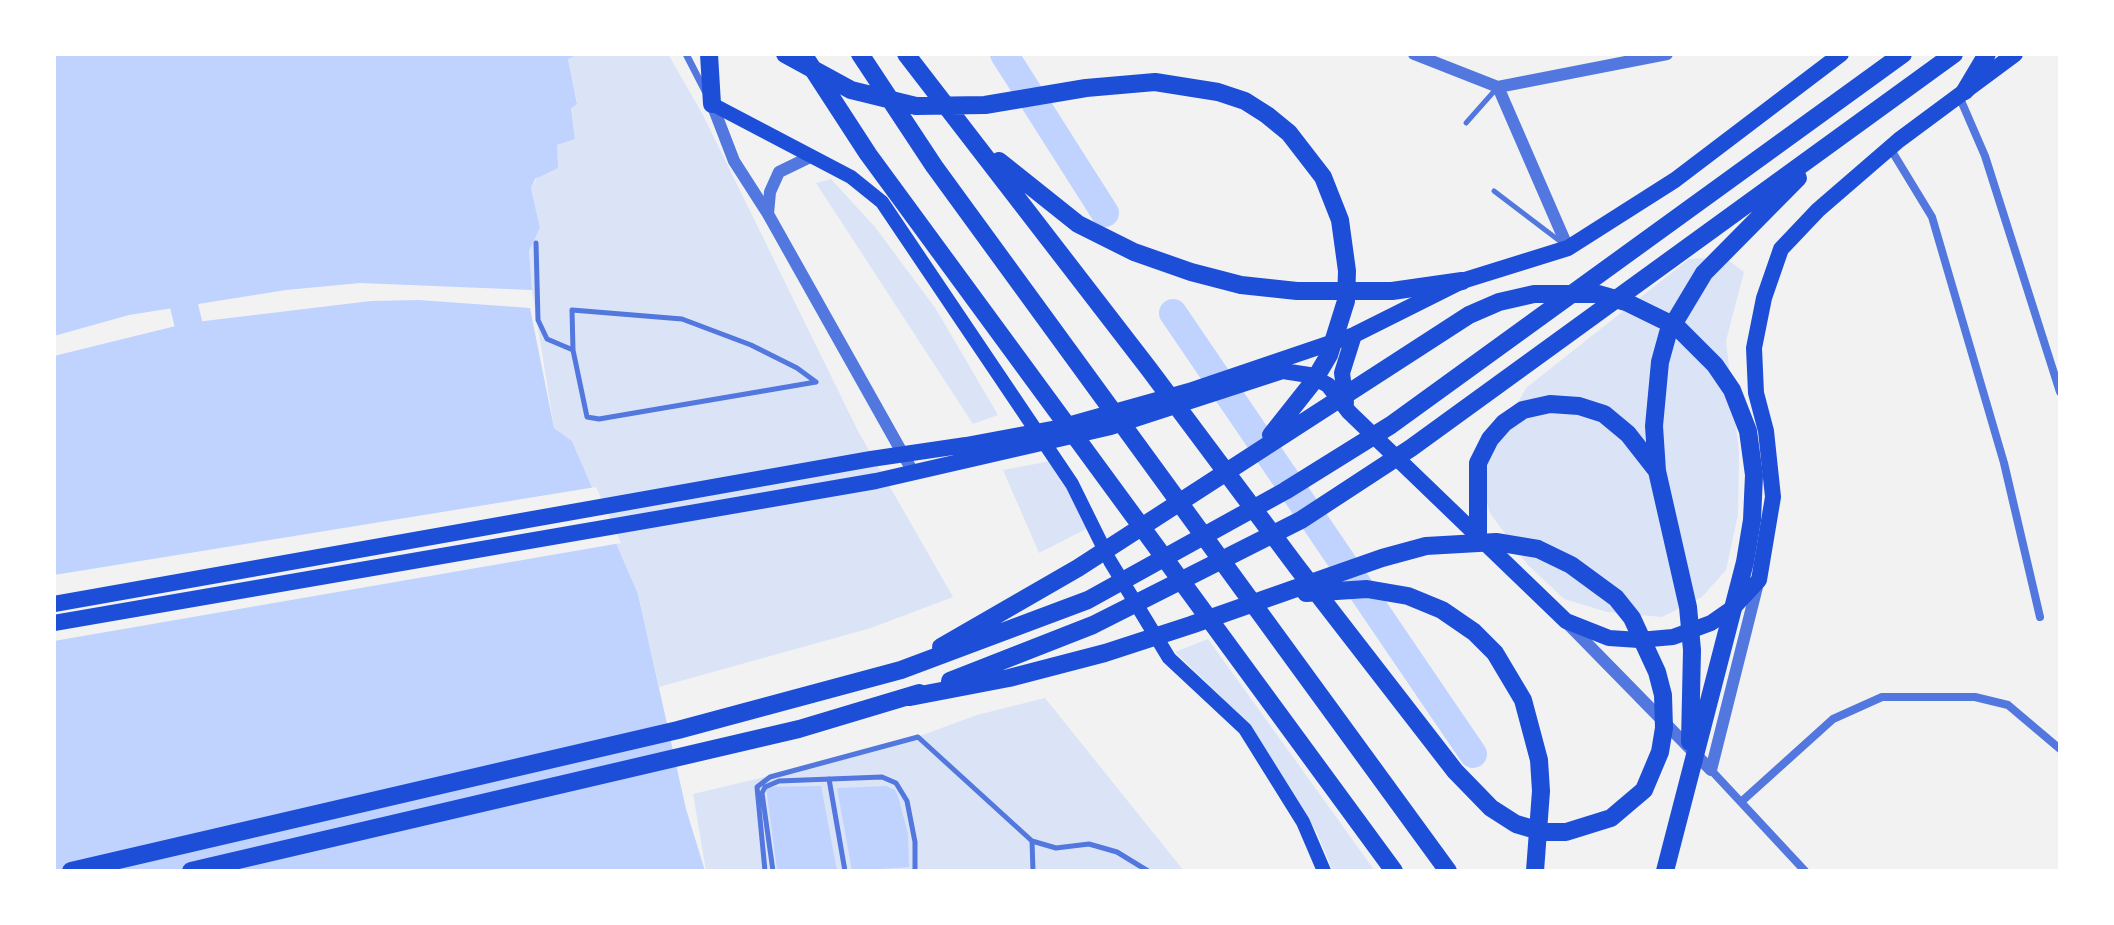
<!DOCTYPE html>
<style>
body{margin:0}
#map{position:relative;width:2114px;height:925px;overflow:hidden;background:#f2f2f2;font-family:Roboto,sans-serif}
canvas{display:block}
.frame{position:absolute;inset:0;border:56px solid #fff;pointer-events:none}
</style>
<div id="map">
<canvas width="2114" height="925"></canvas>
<div class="frame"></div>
</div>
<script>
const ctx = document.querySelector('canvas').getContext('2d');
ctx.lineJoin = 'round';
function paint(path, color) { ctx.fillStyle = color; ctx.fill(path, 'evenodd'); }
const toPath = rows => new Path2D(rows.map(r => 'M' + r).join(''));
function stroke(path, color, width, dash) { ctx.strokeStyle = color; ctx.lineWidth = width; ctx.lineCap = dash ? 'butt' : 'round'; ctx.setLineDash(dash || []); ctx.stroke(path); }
paint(toPath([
 [579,54,668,54,703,115,858,431,953,597,871,628,659,687,638,594,572,441,554,428,532,290,529,251,540,228,531,188,557,145,575,138,571,107,577,103,568,59],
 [831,179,875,227,936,309,998,415,973,424,816,183],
 [1724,257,1744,272,1726,341,1739,452,1738,515,1726,570,1702,597,1662,617,1607,612,1564,599,1527,564,1490,513,1482,487,1489,454,1526,388,1689,259],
 [1051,461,1088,528,1039,553,1003,470],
 [1208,639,1375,871,1333,871,1316,831,1252,727,1175,652],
 [1045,698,1184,871,706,871,693,794,887,748,977,715]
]), '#dbe4f7');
paint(toPath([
 [54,54,579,54,568,59,577,104,571,108,575,139,557,145,558,168,535,179,531,188,540,228,529,251,532,290,360,283,286,290,129,315,54,336],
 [419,300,530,308,554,428,572,441,638,594,686,809,705,871,54,871,54,356,188,323,371,301],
 [821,786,837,871,777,869,766,787],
 [886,786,895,790,898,796,908,834,909,867,852,871,837,788]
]), '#bfd3fe');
paint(toPath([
 [596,487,621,543,54,641,54,575]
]), '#f2f2f2');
stroke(toPath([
 [1004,54,1105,213],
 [176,272,197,360],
 [1173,313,1473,754]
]), '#bfd3fe', 28);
stroke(toPath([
 [1466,123,1497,88],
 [1494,191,1561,242],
 [536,243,538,320,547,339,573,350,587,417,599,419,816,382],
 [573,350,572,310,682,319,751,345,797,368,816,382],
 [829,779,845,871],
 [1032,841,1056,848,1089,844,1117,852,1148,871],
 [765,871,757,787,770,777,918,737,1032,841,1033,871],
 [773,871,762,793,765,787,779,781,882,777,896,783,907,801,915,842,915,871]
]), '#5277de', 5);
stroke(toPath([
 [686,54,705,91]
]), '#5277de', 7);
stroke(toPath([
 [1959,96,1985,156,2060,392],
 [1890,148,1932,217,2004,463,2040,617],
 [1711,770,1805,871],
 [1741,802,1833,719,1882,697,1975,697,2008,705,2060,749]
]), '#5277de', 8);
stroke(toPath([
 [1414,54,1498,87,1667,54],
 [1498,87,1568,248],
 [712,104,734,161,768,214,770,192,779,172,812,156],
 [768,214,913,472],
 [1568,624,1711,770],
 [1711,770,1758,583]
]), '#5277de', 12);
stroke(toPath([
 [712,104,851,177,882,202,1072,484,1110,561,1169,658,1245,729,1303,822,1324,871]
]), '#1d4ed8', 14);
stroke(toPath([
 [1346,403,1342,373,1354,335],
 [54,604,871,459,966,445,1057,428,1189,391,1354,335,1462,281,1568,248,1675,180,1841,54],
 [54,623,876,481,1111,427,1283,371,1309,375,1328,385,1349,412,1566,621,1609,638,1639,640,1673,637,1711,623,1734,607,1759,580,1773,497,1766,431,1756,393,1754,348,1764,298,1781,249,1818,210,1899,140,2015,54]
]), '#1d4ed8', 16);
stroke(toPath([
 [709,54,712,104],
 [785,54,851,90,916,106,985,105,1086,88,1155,82,1218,92,1245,101,1267,115,1289,133,1323,177,1340,220,1347,271,1346,301,1329,355,1313,382,1271,435],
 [803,54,868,154,1394,871],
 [860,54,934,166,1448,871],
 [906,54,1149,369,1297,567,1455,771,1491,808,1516,824,1543,832,1566,832,1611,818,1644,790,1660,752,1664,728,1663,695,1657,672,1632,618,1616,598,1571,565,1538,549,1496,542,1426,546,1382,558,1268,598,1191,625,1105,653,1009,678,910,697],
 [1965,91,1987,54],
 [999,161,1078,224,1134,252,1191,272,1241,285,1297,291,1392,291,1462,281],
 [1478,533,1478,463,1490,439,1504,423,1523,410,1550,404,1579,406,1604,414,1628,434,1657,471],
 [1306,593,1367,589,1408,596,1442,610,1474,632,1495,653,1523,700,1539,760,1541,791,1535,871],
 [941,647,1078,568,1469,315,1499,302,1534,294,1598,294,1626,302,1677,327,1715,365,1732,390,1748,431,1754,475,1752,520,1745,562,1665,871],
 [950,681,1093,625,1301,520,1411,448,1954,54],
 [1690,742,1692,650,1688,607,1657,471,1654,426,1660,362,1668,333,1704,273,1798,178],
 [71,871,678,730,901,670,1088,600,1285,491,1391,425,1903,54],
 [191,871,799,729,919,693]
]), '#1d4ed8', 18);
</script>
